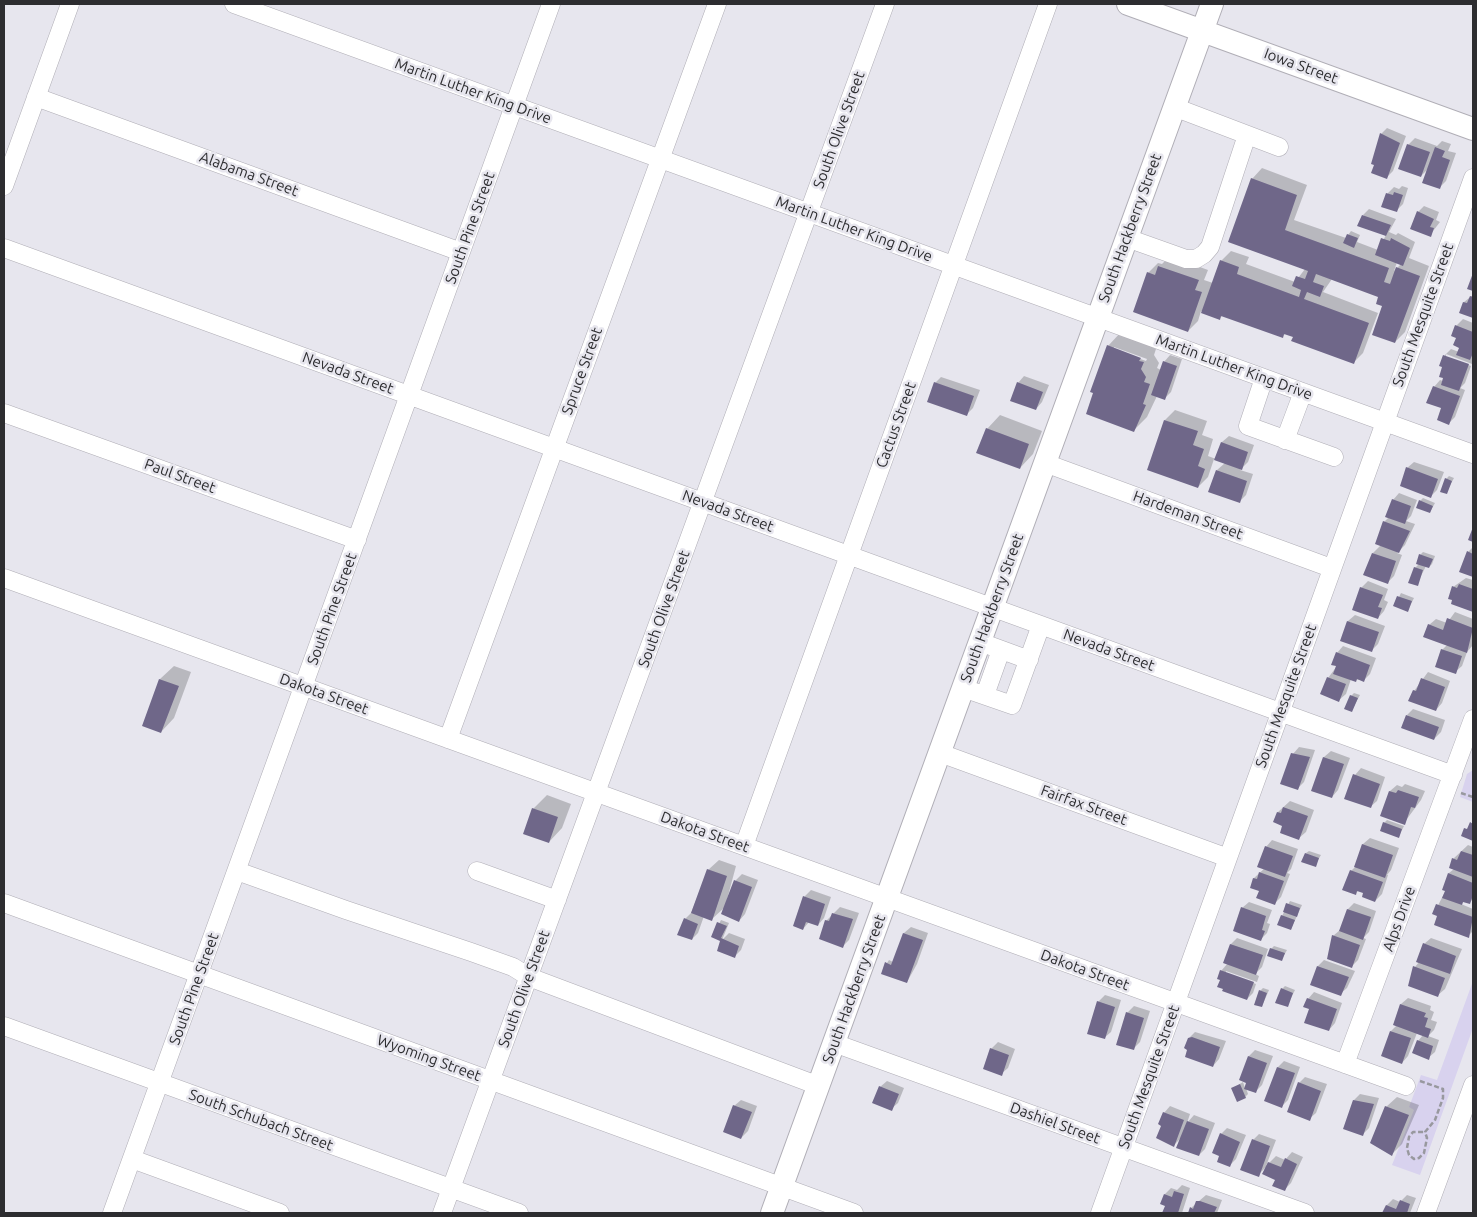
<!DOCTYPE html>
<style>
body{margin:0}
#map{position:relative;width:1477px;height:1217px;overflow:hidden;background:#e7e6ee;font-family:Ubuntu,sans-serif}
canvas{display:block}
.frame{position:absolute;inset:0;border:5px solid #2d2d30;pointer-events:none}
</style>
<div id="map">
<canvas width="1477" height="1217"></canvas>
<div class="frame"></div>
</div>
<script>
const ctx = document.querySelector('canvas').getContext('2d');
ctx.lineJoin = 'round';
function paint(path, color) { ctx.fillStyle = color; ctx.fill(path, 'evenodd'); }
const toPath = rows => new Path2D(rows.map(r => 'M' + r).join(''));
function stroke(path, color, width, dash) { ctx.strokeStyle = color; ctx.lineWidth = width; ctx.lineCap = dash ? 'butt' : 'round'; ctx.setLineDash(dash || []); ctx.stroke(path); }
function label(font, color, halo, rows, align = 'center') {
  ctx.font = font + ' Ubuntu,sans-serif'; ctx.lineWidth = 5; ctx.setLineDash([]); ctx.textBaseline = 'middle'; ctx.strokeStyle = halo; ctx.fillStyle = color; for (const [text, x, y, turn = 0] of rows) {
    ctx.save(); ctx.translate(x, y); ctx.rotate((+turn || 0) * Math.PI / 180); ctx.textAlign = isNaN(turn) ? turn : align; if (halo) ctx.strokeText(text, 0, 0); ctx.fillText(text, 0, 0); ctx.restore();
  }
}
paint(toPath([
 [1473,770,1473,802,1460,797,1467,774],
 [1473,981,1473,1028,1420,1175,1392,1165,1414,1110,1409,1107,1421,1075,1437,1080]
]), '#d8d2ee');
paint(toPath([
 [1387,128,1406,136,1393,171,1387,177,1381,134],
 [1415,138,1437,146,1442,141,1451,144,1448,151,1456,153,1446,181,1440,187,1429,168,1421,176,1408,145],
 [1262,168,1307,185,1294,220,1346,238,1351,231,1360,235,1357,242,1378,250,1386,235,1363,215,1369,209,1396,219,1389,232,1396,235,1398,233,1415,242,1409,258,1429,266,1405,332,1395,342,1380,296,1332,279,1323,292,1378,313,1363,353,1353,363,1294,336,1286,333,1282,337,1223,315,1220,318,1201,311,1198,321,1188,331,1148,273,1158,263,1162,264,1170,256,1208,270,1204,280,1213,283,1221,261,1231,251,1249,257,1246,264,1295,282,1305,269,1252,179],
 [1397,262,1401,264,1394,271],
 [1402,186,1408,188,1403,204,1396,211,1383,206,1388,193,1394,187,1399,189],
 [1424,206,1439,212,1436,220,1440,222,1430,235,1418,212],
 [1473,295,1473,317,1461,312,1464,302],
 [1463,319,1473,323,1473,361,1472,364,1446,354,1446,357,1471,366,1465,383,1460,388,1465,390,1455,417,1449,423,1434,387,1440,380,1443,381,1444,367,1441,366,1445,355,1451,349,1459,352,1460,347,1456,326],
 [1121,332,1153,344,1152,347,1156,349,1154,355,1159,363,1157,368,1161,370,1164,362,1170,355,1182,359,1171,392,1165,398,1157,396,1147,417,1134,430,1108,346],
 [1114,347,1147,359,1146,361,1114,349],
 [1024,376,1049,385,1042,402,1036,409,1018,383],
 [941,377,980,390,973,408,967,414,935,383],
 [1175,410,1207,421,1202,435,1213,439,1208,456,1216,459,1222,442,1229,436,1254,445,1248,462,1240,470,1253,474,1246,495,1239,502,1217,470,1225,463,1214,459,1208,477,1198,487,1148,469,1165,420],
 [1000,415,1042,431,1033,454,1020,468,987,429],
 [1414,462,1444,472,1437,490,1431,496,1407,468],
 [1449,476,1454,478,1446,493,1446,479],
 [1399,493,1417,500,1411,516,1406,521,1415,524,1405,545,1397,553,1402,555,1394,576,1387,583,1373,553,1381,545,1384,522,1389,517,1393,500],
 [1423,498,1435,503,1430,512,1420,501],
 [1473,547,1473,576,1461,571,1468,552],
 [1423,552,1435,556,1432,564,1429,567,1426,566,1417,584,1415,568,1419,564,1420,555],
 [1466,578,1473,580,1473,611,1452,603,1453,587],
 [1368,581,1388,589,1384,600,1388,602,1384,611,1378,618,1361,588],
 [1401,593,1414,598,1408,610,1395,605],
 [1455,612,1473,619,1473,645,1467,652,1462,666,1455,672,1442,650,1448,644,1429,625,1436,619,1447,623],
 [1355,615,1385,626,1378,644,1371,651,1341,640,1348,621],
 [1343,646,1376,658,1370,674,1364,680,1351,679,1346,694,1339,700,1328,678,1337,666,1337,653],
 [174,666,191,672,174,718,161,732,143,725,160,679],
 [1428,672,1450,681,1442,703,1436,710,1414,691],
 [1354,693,1360,695,1352,710,1351,696],
 [1413,709,1445,720,1441,732,1434,739,1407,715],
 [1299,747,1315,750,1304,782,1297,789,1293,754],
 [1331,751,1350,758,1338,790,1332,797,1313,790,1324,757],
 [1361,768,1385,777,1377,801,1370,807,1355,775],
 [1405,784,1425,791,1421,800,1404,823,1382,815,1390,791,1397,785,1402,787],
 [547,795,571,804,562,828,549,842,533,809],
 [1290,801,1314,810,1306,832,1299,838,1284,825,1275,821,1278,812],
 [1387,820,1404,826,1399,836,1384,823],
 [1370,838,1399,848,1391,870,1387,875,1388,875,1382,894,1375,901,1365,892,1359,890,1355,894,1351,871,1356,866,1363,844],
 [1272,840,1298,849,1291,869,1287,873,1290,874,1281,897,1275,903,1260,890,1251,887,1254,878,1265,868,1266,847],
 [1468,845,1473,847,1473,899,1469,903,1464,901,1461,904,1473,909,1473,931,1468,936,1434,913,1446,890,1443,889,1449,873,1454,869,1453,859],
 [1309,851,1321,855,1315,865,1306,853],
 [719,860,736,866,725,907,712,919,704,916,698,933,692,939,685,919,691,913,708,870],
 [742,874,758,880,745,914,739,921,723,914,736,880],
 [811,890,831,897,824,918,818,925,809,922,803,929,794,926,805,896],
 [1290,901,1302,905,1291,929,1282,916],
 [1249,902,1272,910,1267,923,1270,924,1267,933,1261,939,1242,908],
 [1354,903,1376,911,1369,932,1363,938,1366,939,1358,960,1352,966,1333,936,1340,930,1348,909],
 [840,907,859,913,849,940,843,946,826,921],
 [721,920,729,923,722,940,729,933,745,939,741,950,735,956,722,941,713,936],
 [911,927,928,933,917,964,907,982,887,963,889,960,893,962,904,933],
 [1237,938,1268,949,1262,967,1255,974,1259,976,1257,982,1226,971,1226,973,1256,984,1253,993,1247,999,1221,979,1221,971,1228,963,1231,944],
 [1431,938,1462,949,1445,989,1438,995,1415,967,1419,962,1424,944],
 [1274,946,1287,950,1282,959,1271,949],
 [1324,960,1355,971,1347,988,1340,994,1311,984,1318,966],
 [1285,986,1295,990,1287,1006,1282,989],
 [1263,988,1269,990,1262,1006,1260,991],
 [1314,992,1342,1003,1335,1023,1329,1030,1311,1008,1308,999],
 [1105,995,1121,1000,1111,1032,1104,1038,1098,1002],
 [1408,998,1431,1006,1430,1010,1434,1012,1431,1020,1437,1022,1434,1030,1428,1036,1439,1040,1435,1052,1428,1058,1418,1041,1423,1035,1417,1033,1408,1056,1402,1063,1391,1031,1397,1025,1394,1024,1401,1004],
 [1134,1006,1150,1011,1140,1042,1133,1049,1127,1013],
 [1195,1032,1226,1041,1219,1059,1213,1066,1189,1049,1189,1038],
 [998,1042,1015,1049,1008,1068,1001,1074,991,1049],
 [1255,1050,1273,1056,1262,1085,1255,1092,1246,1088,1248,1094,1245,1097,1233,1088,1243,1082,1245,1088,1247,1082,1240,1080,1249,1056],
 [1284,1061,1300,1067,1288,1100,1282,1106,1278,1067],
 [1305,1077,1327,1084,1316,1113,1309,1119,1299,1083],
 [887,1081,904,1088,898,1103,891,1109,880,1087],
 [1360,1094,1379,1098,1369,1128,1363,1134,1354,1100],
 [1397,1097,1419,1105,1402,1144,1392,1154,1386,1107],
 [741,1100,757,1106,748,1131,741,1138,734,1106],
 [1170,1106,1190,1114,1187,1123,1194,1115,1215,1123,1205,1149,1199,1155,1182,1137,1174,1145,1163,1125,1164,1113],
 [1227,1128,1246,1135,1236,1159,1229,1166,1221,1134],
 [1259,1134,1276,1140,1266,1166,1276,1156,1285,1160,1292,1152,1303,1157,1291,1183,1284,1190,1267,1166,1258,1175,1253,1140],
 [1182,1185,1190,1188,1182,1213,1164,1213,1166,1205,1165,1194,1171,1188,1177,1190],
 [1206,1195,1222,1200,1217,1213,1189,1213,1191,1208],
 [1407,1195,1416,1198,1410,1213,1384,1213,1387,1205,1393,1199,1400,1202]
]), '#0003');
paint(toPath([
 [1380,133,1400,143,1387,179,1371,173,1374,165,1371,164],
 [1407,144,1430,152,1421,177,1398,169],
 [1435,147,1445,151,1442,157,1450,160,1440,189,1422,183],
 [1251,178,1297,195,1285,230,1389,268,1384,282,1390,284,1396,267,1420,276,1395,343,1372,335,1382,306,1376,304,1378,297,1316,274,1313,282,1324,286,1320,297,1307,292,1304,299,1369,323,1354,364,1291,341,1293,337,1284,334,1283,338,1221,316,1220,320,1201,313,1220,260,1239,267,1237,274,1299,297,1301,290,1292,286,1296,276,1305,279,1308,271,1228,242],
 [1394,192,1403,195,1397,212,1381,207,1386,193,1393,195],
 [1417,211,1434,219,1430,227,1434,228,1431,237,1410,229],
 [1362,215,1391,225,1386,236,1357,226],
 [1347,234,1358,238,1354,248,1343,243],
 [1381,238,1390,241,1391,238,1410,248,1403,266,1375,255],
 [1158,266,1199,280,1195,290,1202,292,1188,332,1133,312,1147,272,1155,275],
 [1473,273,1473,291,1467,289],
 [1470,296,1473,297,1473,318,1459,313,1463,302,1467,303],
 [1455,325,1473,332,1473,353,1470,360,1456,355,1459,348,1453,345,1456,338,1451,336],
 [1107,345,1141,358,1139,361,1144,362,1141,369,1146,377,1144,382,1150,384,1143,404,1146,405,1134,432,1086,414,1093,393,1090,392],
 [1443,355,1469,364,1459,391,1441,385,1443,378,1439,377,1442,367,1439,366],
 [1163,361,1177,366,1165,400,1151,395],
 [934,382,974,396,967,416,927,402],
 [1017,382,1043,392,1036,410,1010,401],
 [1433,386,1460,396,1449,425,1437,420,1441,408,1426,403],
 [1164,420,1198,431,1193,445,1204,449,1198,466,1205,469,1198,488,1147,470],
 [986,428,1029,444,1020,469,976,453],
 [1221,442,1248,452,1242,470,1214,460],
 [1406,467,1438,479,1431,498,1400,486],
 [1216,470,1247,481,1240,503,1208,492],
 [1445,478,1452,481,1447,494,1440,492],
 [1392,499,1411,506,1405,524,1385,517],
 [1419,500,1433,506,1430,513,1416,508],
 [1383,521,1410,531,1399,553,1375,544],
 [1473,527,1473,542,1468,540],
 [1467,551,1473,554,1473,577,1459,572],
 [1372,553,1396,561,1388,584,1363,575],
 [1419,554,1433,559,1429,568,1416,564],
 [1414,567,1423,570,1418,586,1408,583],
 [1459,584,1473,589,1473,612,1451,604,1452,600,1448,599,1452,586,1457,588],
 [1360,587,1383,595,1378,607,1382,608,1378,619,1352,610],
 [1397,596,1412,601,1408,612,1393,606],
 [1447,618,1473,628,1467,653,1423,637,1428,624,1443,630],
 [1347,621,1379,632,1372,652,1340,641],
 [1441,649,1462,656,1456,674,1435,667],
 [1336,652,1370,665,1364,682,1357,679,1356,682,1333,674,1336,666,1331,665],
 [1327,677,1346,684,1339,702,1320,694],
 [1421,678,1445,687,1436,711,1408,701,1413,690,1416,691],
 [159,679,179,686,161,733,142,726],
 [1350,695,1358,698,1352,712,1344,709],
 [1406,715,1439,727,1434,740,1401,728],
 [1291,753,1310,757,1298,790,1280,784],
 [1323,757,1344,764,1332,798,1311,791],
 [1353,774,1380,784,1371,808,1344,799],
 [1398,790,1419,797,1415,808,1411,807,1405,825,1380,816,1389,791,1396,793],
 [1283,807,1308,816,1299,840,1280,833,1282,826,1273,822,1277,812,1281,813],
 [532,808,558,817,549,843,523,834],
 [1383,822,1402,829,1399,838,1380,831],
 [1470,822,1473,824,1473,841,1461,836,1464,828,1467,829],
 [1362,844,1393,855,1385,878,1354,867],
 [1265,846,1293,856,1285,877,1257,867],
 [1461,851,1473,855,1473,877,1449,868,1452,858,1457,860],
 [1305,853,1319,858,1316,867,1301,862],
 [707,869,727,876,712,921,691,913],
 [1350,870,1383,882,1375,902,1362,897,1363,893,1357,891,1356,895,1342,890],
 [1259,872,1284,881,1275,905,1256,898,1259,891,1250,888,1253,878,1257,879],
 [1448,873,1473,883,1473,895,1470,904,1463,902,1462,905,1442,898,1445,891,1442,890],
 [734,880,752,887,739,922,721,914],
 [803,896,825,904,818,926,806,922,803,930,793,926],
 [1286,903,1300,908,1297,917,1283,912],
 [1436,904,1473,917,1469,938,1434,925,1437,916,1432,914],
 [1241,907,1266,916,1262,930,1265,931,1261,941,1233,931],
 [1347,909,1371,917,1363,940,1339,931],
 [832,913,853,919,843,948,819,939,825,920,829,921],
 [1281,915,1295,920,1291,930,1277,925],
 [684,918,698,924,692,940,677,935],
 [717,922,727,926,721,938,739,946,735,958,717,951,720,941,711,937],
 [903,933,923,940,907,983,881,974,885,962,891,965],
 [1332,935,1360,945,1352,968,1327,959],
 [1423,943,1456,956,1450,974,1416,962],
 [1230,944,1263,955,1256,975,1223,963],
 [1270,948,1285,953,1282,961,1267,956],
 [1317,966,1349,977,1341,996,1310,985],
 [1413,966,1445,978,1438,997,1408,986],
 [1220,970,1254,982,1247,1000,1222,991,1223,989,1217,987,1220,980,1217,979],
 [1281,988,1293,993,1288,1007,1275,1003],
 [1259,990,1267,993,1262,1007,1254,1005],
 [1307,998,1337,1009,1329,1031,1304,1023,1309,1009,1303,1007],
 [1097,1001,1115,1007,1105,1039,1087,1034],
 [1400,1004,1426,1013,1424,1017,1428,1018,1425,1027,1431,1029,1428,1038,1393,1025],
 [1126,1012,1144,1018,1134,1050,1116,1045],
 [1390,1031,1411,1038,1402,1064,1381,1056],
 [1192,1037,1220,1047,1213,1067,1185,1057,1187,1050,1184,1048,1188,1038],
 [1417,1040,1433,1046,1429,1060,1412,1053],
 [990,1048,1009,1055,1002,1076,983,1069],
 [1248,1056,1267,1063,1256,1093,1244,1089,1246,1083,1239,1080],
 [1277,1067,1295,1073,1282,1108,1264,1101],
 [1298,1082,1321,1091,1310,1121,1287,1112],
 [1240,1084,1246,1098,1237,1102,1231,1088],
 [879,1086,899,1094,892,1111,872,1103],
 [1353,1100,1374,1104,1363,1136,1343,1129],
 [733,1105,752,1112,741,1139,723,1132],
 [1385,1106,1409,1115,1392,1156,1370,1143],
 [1163,1112,1184,1120,1174,1147,1156,1138,1161,1126,1158,1124],
 [1187,1121,1209,1129,1199,1156,1176,1148],
 [1220,1133,1240,1142,1230,1167,1217,1162,1219,1156,1212,1153],
 [1252,1139,1270,1146,1259,1177,1240,1170],
 [1285,1158,1297,1164,1285,1191,1272,1186,1275,1180,1262,1174,1268,1162,1281,1167],
 [1174,1191,1184,1194,1178,1213,1162,1213,1165,1206,1160,1204,1164,1194,1172,1197],
 [1400,1200,1410,1204,1407,1213,1382,1213,1386,1205,1396,1209],
 [1196,1201,1200,1201,1217,1207,1214,1213,1188,1213,1190,1207,1193,1209]
]), '#6f6789');
const minor = toPath([
 [234,4,1473,454],
 [36,97,461,252],
 [1174,107,1279,147],
 [4,186,70,4],
 [1127,238,1186,259,1196,259,1204,254,1210,247,1247,135],
 [4,248,1453,775],
 [1264,378,1248,426,1334,457],
 [4,413,357,540],
 [1285,440,1303,392],
 [1045,463,1331,568],
 [4,578,1406,1086],
 [980,642,1029,660],
 [963,688,1012,705,1041,625],
 [985,695,1001,650],
 [448,739,717,4],
 [940,753,1228,858],
 [744,846,1048,4],
 [237,871,346,910,471,952,513,967,529,977,819,1086],
 [477,871,557,900],
 [4,903,854,1213],
 [4,1026,519,1213],
 [834,1043,1305,1213],
 [1345,1064,1473,719],
 [132,1159,280,1213],
 [112,1213,551,4],
 [442,1213,885,4],
 [1100,1213,1473,178],
 [1426,1213,1473,1085]
]);
const major = toPath([
 [1128,4,1473,129],
 [772,1213,1212,4]
]);
stroke(minor, '#b0aeb6', 19);
stroke(major, '#b0aeb6', 24);
stroke(toPath([
 [1461,793,1473,797],
 [1420,1081,1443,1089,1443,1098,1435,1120,1425,1132,1427,1138,1424,1153,1419,1158,1414,1159,1409,1155,1407,1148,1409,1137,1413,1132,1425,1132]
]), '#98989e', 2.5, [5, 2.5]);
stroke(minor, '#fff', 18);
stroke(major, '#fff', 22);
label('15px', '#2d2d30', '#e7e6ee', [
 ["Iowa Street",1301,66,20],
 ["Martin Luther King Drive",473,91,20],
 ["South Olive Street",839,130,-70],
 ["Alabama Street",249,174,20],
 ["South Pine Street",470,228,-70],
 ["South Hackberry Street",1130,228,-70],
 ["Martin Luther King Drive",854,229,20],
 ["South Mesquite Street",1423,315,-70],
 ["Martin Luther King Drive",1234,367,20],
 ["Spruce Street",582,371,-70],
 ["Nevada Street",348,373,20],
 ["Cactus Street",896,425,-70],
 ["Paul Street",180,476,20],
 ["Nevada Street",728,511,20],
 ["Hardeman Street",1188,515,20],
 ["South Hackberry Street",992,608,-70],
 ["South Pine Street",332,609,-70],
 ["South Olive Street",664,609,-70],
 ["Nevada Street",1109,650,20],
 ["Dakota Street",324,694,20],
 ["South Mesquite Street",1286,696,-70],
 ["Fairfax Street",1084,805,20],
 ["Dakota Street",705,832,20],
 ["Alps Drive",1399,919,-70],
 ["Dakota Street",1085,970,20],
 ["South Pine Street",194,989,-70],
 ["South Olive Street",524,989,-70],
 ["South Hackberry Street",854,989,-70],
 ["Wyoming Street",429,1058,20],
 ["South Mesquite Street",1149,1077,-70],
 ["South Schubach Street",261,1120,20],
 ["Dashiel Street",1055,1123,20]
]);
</script>
